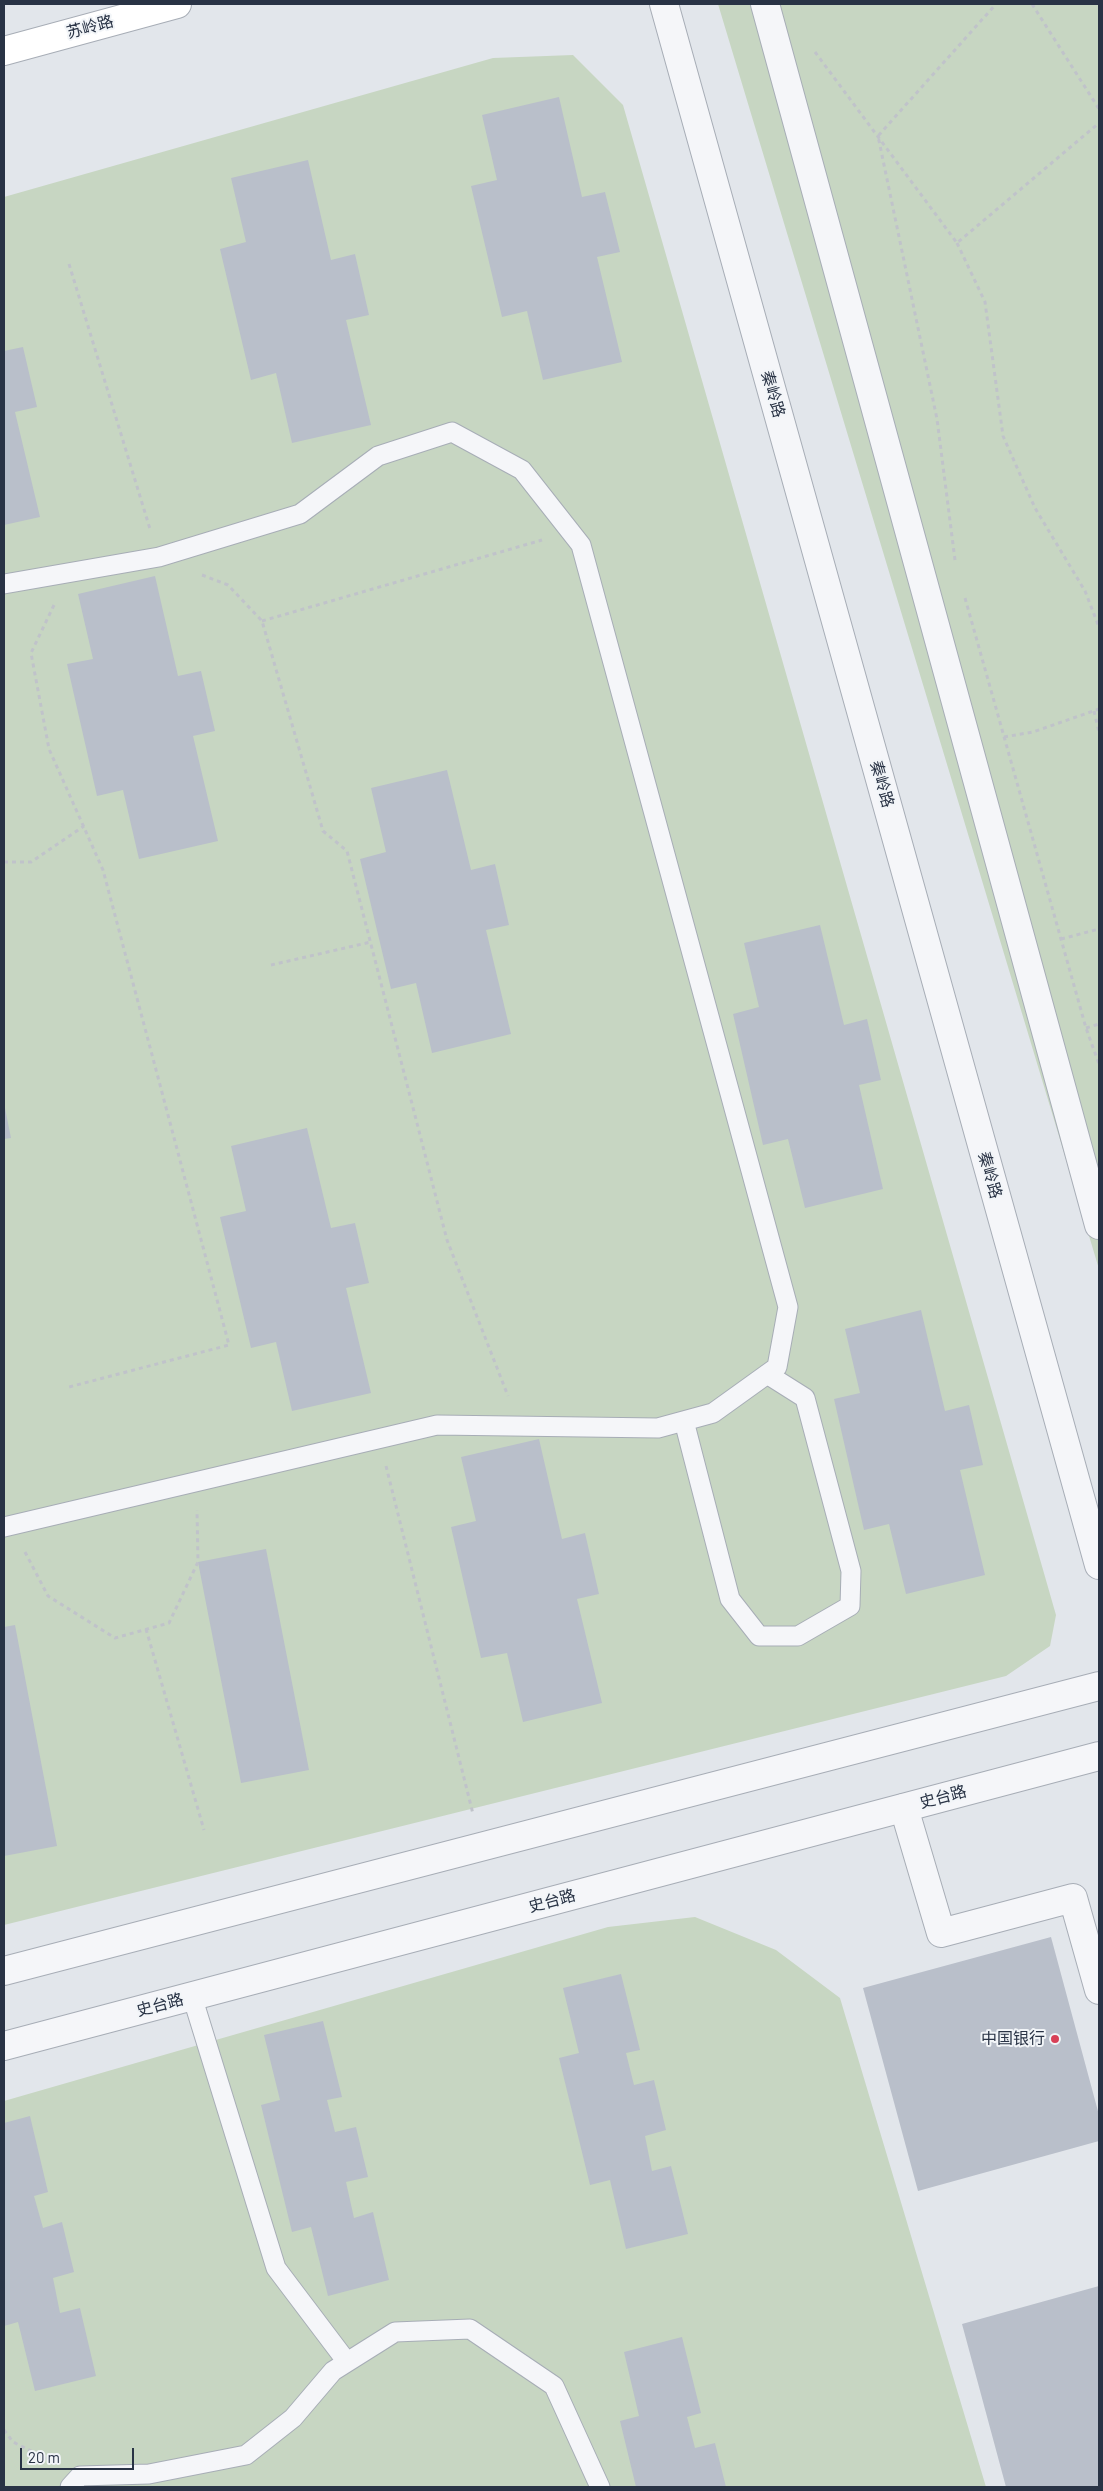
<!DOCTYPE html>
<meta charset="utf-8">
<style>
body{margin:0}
#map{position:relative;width:1103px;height:2491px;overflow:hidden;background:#e2e6eb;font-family:Barlow,sans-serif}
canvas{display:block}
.frame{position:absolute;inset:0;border:5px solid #293345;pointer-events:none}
.scale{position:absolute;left:20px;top:2448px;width:114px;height:22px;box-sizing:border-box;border:2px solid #293345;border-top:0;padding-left:6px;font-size:15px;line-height:18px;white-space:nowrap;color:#293345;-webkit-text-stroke:4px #f2f5f8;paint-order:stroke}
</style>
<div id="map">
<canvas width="1103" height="2491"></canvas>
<div class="frame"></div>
<div class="scale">20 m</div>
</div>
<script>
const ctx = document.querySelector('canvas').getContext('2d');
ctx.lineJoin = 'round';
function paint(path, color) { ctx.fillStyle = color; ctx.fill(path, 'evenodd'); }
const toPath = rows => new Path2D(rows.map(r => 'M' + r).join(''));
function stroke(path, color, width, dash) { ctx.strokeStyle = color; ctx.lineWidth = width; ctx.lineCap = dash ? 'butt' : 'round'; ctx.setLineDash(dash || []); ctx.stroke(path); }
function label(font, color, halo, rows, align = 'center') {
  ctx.font = font + ' Barlow,"Noto Sans SC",sans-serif'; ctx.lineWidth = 4; ctx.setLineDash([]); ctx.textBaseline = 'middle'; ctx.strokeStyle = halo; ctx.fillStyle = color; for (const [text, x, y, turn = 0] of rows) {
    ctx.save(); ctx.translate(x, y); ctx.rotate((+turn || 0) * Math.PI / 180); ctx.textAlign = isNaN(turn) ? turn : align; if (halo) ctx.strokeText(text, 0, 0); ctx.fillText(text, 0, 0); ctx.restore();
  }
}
paint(toPath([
 [718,4,1099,4,1099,1269],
 [573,55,623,105,1056,1615,1050,1646,1006,1676,4,1925,4,197,493,58],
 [695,1917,776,1950,840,1998,986,2487,4,2487,4,2101,608,1927]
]), '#c7d6c2');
paint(toPath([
 [559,97,582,197,605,192,620,252,597,257,622,362,543,380,527,311,502,317,471,186,497,180,482,115],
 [308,160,331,260,355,254,369,315,346,320,371,425,292,443,276,373,251,380,220,249,246,242,231,178],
 [23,347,37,407,15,412,40,517,4,525,4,351],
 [155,576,178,676,201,671,215,731,193,736,218,841,139,859,123,790,97,796,67,664,93,659,78,594],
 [447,770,471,870,495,864,509,925,486,930,511,1034,432,1053,416,983,391,989,360,859,386,852,371,788],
 [820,925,844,1025,867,1019,881,1080,859,1085,883,1189,805,1208,788,1139,763,1145,733,1014,759,1007,744,943],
 [4,1103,11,1138,4,1139],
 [307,1128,331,1228,355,1223,369,1283,346,1288,371,1393,292,1411,276,1342,251,1348,220,1217,246,1211,231,1146],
 [921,1310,945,1411,969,1405,983,1465,960,1470,985,1575,906,1594,889,1524,864,1530,834,1399,860,1393,845,1329],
 [539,1439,562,1539,585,1533,599,1594,577,1599,602,1703,523,1722,507,1653,481,1658,451,1527,476,1521,461,1457],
 [266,1549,309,1770,241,1783,198,1562],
 [15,1625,57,1846,4,1856,4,1627],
 [1051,1937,1099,2115,1099,2141,918,2191,863,1988],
 [621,1974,640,2050,626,2053,634,2085,654,2080,666,2130,645,2136,652,2171,671,2166,688,2234,626,2249,610,2180,590,2185,559,2058,579,2053,563,1988],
 [323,2021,342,2097,327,2100,335,2132,356,2127,368,2177,346,2182,354,2218,373,2212,389,2280,328,2296,311,2227,292,2232,261,2105,280,2100,264,2035],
 [30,2116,48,2192,34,2196,43,2228,62,2222,74,2272,53,2278,60,2313,80,2308,96,2376,35,2391,18,2322,4,2326,4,2123],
 [1099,2286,1099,2487,1006,2487,962,2324],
 [682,2337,701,2413,687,2417,695,2448,715,2443,726,2487,636,2487,620,2421,639,2416,624,2352]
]), '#b9bfca');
const service = toPath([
 [4,584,159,557,300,514,378,456,452,432,522,470,581,545,788,1307,777,1367,713,1413,658,1428,437,1425,4,1527],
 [684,1421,730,1599,759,1636,798,1636,850,1606,851,1571,805,1398,767,1374],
 [192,1996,276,2268,347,2362],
 [70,2487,80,2476,149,2474,246,2455,293,2418,333,2371,395,2332,470,2329,554,2386,600,2487]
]);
const pedestrian = toPath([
 [904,1808,941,1933,1073,1898,1099,1990]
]);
const tertiary = toPath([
 [664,4,1099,1565],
 [765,4,1099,1225],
 [4,1971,1099,1686],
 [4,2046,1099,1756]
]);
const secondary = toPath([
 [4,51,177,4]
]);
stroke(service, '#a7adb6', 21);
stroke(pedestrian, '#a7adb6', 30);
stroke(tertiary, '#a7adb6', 30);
stroke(secondary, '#a7adb6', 30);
stroke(toPath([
 [1032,4,1099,109],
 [815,52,957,243,1099,123],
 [957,243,985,302,1003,436,1035,508,1085,591,1099,627],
 [69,264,150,529],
 [955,560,937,419,878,136,996,4],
 [202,575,228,585,262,621,323,831,347,851,447,1240,508,1396],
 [965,598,1086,1028,1099,1064],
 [54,605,31,653,49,749,103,870,229,1345,69,1387],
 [262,621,542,540],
 [1094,711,1099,732],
 [1004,737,1033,732,1099,709],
 [4,862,31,862,84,826],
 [1061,939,1099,929],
 [271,965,371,942],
 [1086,1028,1099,1024],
 [386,1466,473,1814],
 [25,1552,48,1596,115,1638,169,1623,198,1562,197,1510],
 [146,1629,204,1830],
 [4,2430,13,2442,53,2462]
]), '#c0c3ca', 3, [4, 4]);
stroke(service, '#f5f6f9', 19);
stroke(pedestrian, '#f5f6f9', 28);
stroke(tertiary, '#f5f6f9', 28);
stroke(secondary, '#fff', 28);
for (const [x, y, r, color] of [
 [1055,2039,5,"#d84057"]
]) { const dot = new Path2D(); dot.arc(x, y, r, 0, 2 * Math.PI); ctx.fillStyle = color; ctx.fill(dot); stroke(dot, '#f2f5f8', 2); }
label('16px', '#293345', '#f2f5f8', [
 ["苏岭路",90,27,-15],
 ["秦岭路",773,394,74],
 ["秦岭路",882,784,74],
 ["秦岭路",990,1175,74],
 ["史台路",943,1797,-15],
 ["史台路",552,1901,-15],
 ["史台路",160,2005,-15]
]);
label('16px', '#293345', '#f2f5f8', [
 ["中国银行",1045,2039]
], 'right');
</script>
